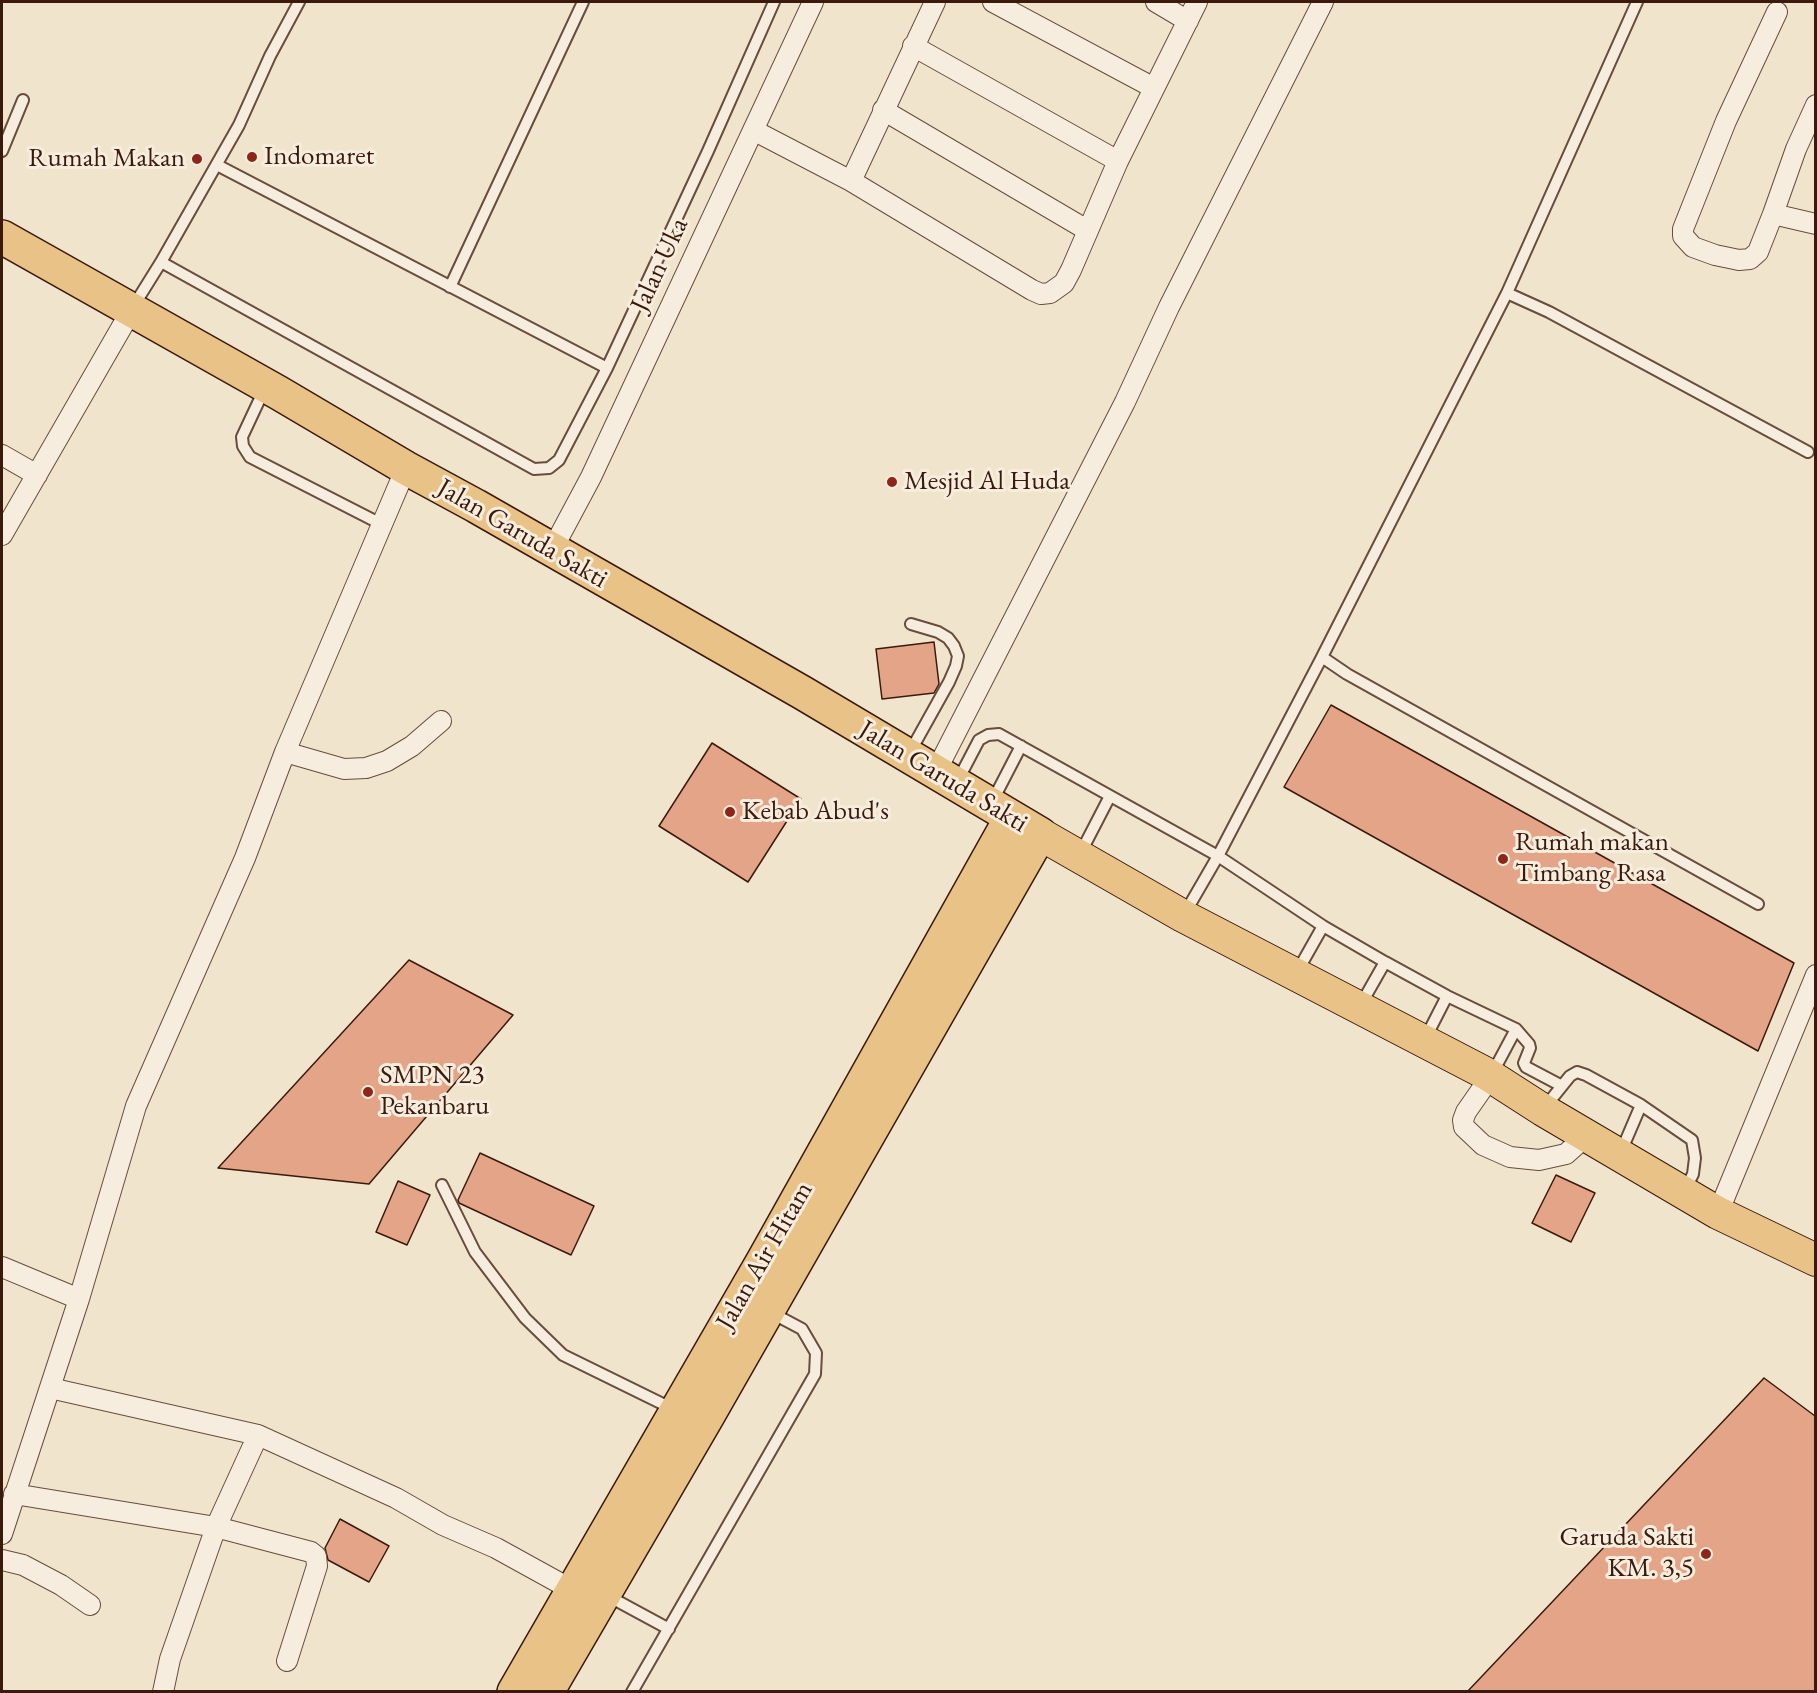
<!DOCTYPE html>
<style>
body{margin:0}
#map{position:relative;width:1817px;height:1693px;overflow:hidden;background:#f1e4cc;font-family:"EB Garamond",serif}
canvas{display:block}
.frame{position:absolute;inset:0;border:3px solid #3b1a0c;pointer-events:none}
</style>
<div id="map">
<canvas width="1817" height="1693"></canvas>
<div class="frame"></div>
</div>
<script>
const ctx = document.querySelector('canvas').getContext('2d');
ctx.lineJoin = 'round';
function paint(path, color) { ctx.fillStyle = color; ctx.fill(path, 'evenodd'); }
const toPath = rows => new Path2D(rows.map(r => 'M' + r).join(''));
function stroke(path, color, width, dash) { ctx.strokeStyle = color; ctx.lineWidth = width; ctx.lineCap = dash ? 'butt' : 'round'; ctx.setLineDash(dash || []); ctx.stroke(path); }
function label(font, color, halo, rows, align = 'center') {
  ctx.font = font + ' "EB Garamond",serif'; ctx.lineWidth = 6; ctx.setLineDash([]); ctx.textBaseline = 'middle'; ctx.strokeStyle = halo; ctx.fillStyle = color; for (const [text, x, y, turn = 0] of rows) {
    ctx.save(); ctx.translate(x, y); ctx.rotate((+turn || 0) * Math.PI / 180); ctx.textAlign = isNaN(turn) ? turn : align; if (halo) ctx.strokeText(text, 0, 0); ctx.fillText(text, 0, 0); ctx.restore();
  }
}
const building = toPath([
 [934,642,939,684,934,693,882,699,876,649,934,642],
 [1331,705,1794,963,1758,1051,1284,787,1331,705],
 [712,743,801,799,748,882,659,826,712,743],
 [409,960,513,1015,369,1184,218,1168,409,960],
 [480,1153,594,1206,571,1255,459,1203,458,1200,480,1153],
 [1556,1175,1595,1193,1571,1242,1532,1223,1556,1175],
 [398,1181,430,1195,407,1245,376,1232,398,1181],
 [1764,1378,1815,1416,1815,1692,1467,1692,1764,1378],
 [340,1519,389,1546,369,1582,328,1560,325,1548,340,1519]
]);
paint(building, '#e4a488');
stroke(building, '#3b1a0c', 1.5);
const lane = toPath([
 [2,151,23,100],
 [217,165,607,368],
 [161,262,534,469,549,468,559,460,607,368,708,151,774,2],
 [450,287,583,2],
 [1507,293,1637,2],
 [133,307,161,262,239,125,270,56,299,2],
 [264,390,242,437,243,446,250,457,381,524],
 [1322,657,1507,293,1549,312,1808,452],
 [910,752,949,682,956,666,958,656,954,646,948,638,938,632,911,624],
 [957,782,979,740,988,735,999,734,1218,856,1323,926,1385,962,1447,996,1516,1029,1529,1044,1530,1048,1524,1063,1526,1067,1562,1086],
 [992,802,1021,746],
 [1080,854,1110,796],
 [1185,913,1218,856,1322,657,1347,674,1758,904],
 [1297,972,1323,926],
 [1360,1006,1385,962],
 [1425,1039,1447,996],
 [1492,1074,1516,1029],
 [1641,1105,1692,1140,1695,1158,1693,1174,1685,1190],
 [1545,1107,1570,1076,1577,1072,1586,1075,1641,1105,1620,1154],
 [442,1185,475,1252,525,1318,563,1355,673,1409],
 [608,1596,669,1629],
 [632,1692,815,1374,816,1353,802,1329,770,1312]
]);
const street = toPath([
 [993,2,1154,88],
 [1156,2,1188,21],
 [913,46,1118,161],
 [1816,105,1796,149,1773,214,1816,224],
 [883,110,1087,230],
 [753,130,851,181,1032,290,1041,294,1050,293,1064,283,1071,270,1118,161,1197,2],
 [851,181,935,2],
 [1773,214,1758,252,1750,259,1739,260,1715,255,1693,247,1683,236,1683,229,1726,121,1777,12],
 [2,455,37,475],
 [2,535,131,311],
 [552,550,591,477,813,2],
 [285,752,344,769,366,768,387,761,412,746,441,721],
 [935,773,1125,402,1169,307,1323,2],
 [1491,1076,1466,1112,1463,1120,1464,1127,1483,1145,1510,1157,1539,1160,1566,1154,1586,1136],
 [1718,1213,1816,975],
 [2,1267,79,1299],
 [50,1388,258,1435],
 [14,1494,216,1527,258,1435,396,1498,443,1525,496,1548,574,1591],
 [2,1534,79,1299,136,1106,245,858,285,752,406,468],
 [2,1560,23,1565,61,1585,90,1605],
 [163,1692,170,1659,216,1527,311,1552,316,1556,317,1566,287,1661]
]);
const primary = toPath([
 [1040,834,1183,916,1487,1074,1543,1110,1718,1213,1816,1260]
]);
const highway = toPath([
 [2,237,279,393,406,468,476,506,803,693,1040,834,707,1417,547,1692],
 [514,1692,763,1261,1011,818]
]);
stroke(lane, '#684c3c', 14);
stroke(street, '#684c3c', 22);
stroke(primary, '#3b1a0c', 34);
stroke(highway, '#3b1a0c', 36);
stroke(lane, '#f6edde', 10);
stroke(street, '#f6edde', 20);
stroke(primary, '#e8c286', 32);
stroke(highway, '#e8c286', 33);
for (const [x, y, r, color] of [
 [252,157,6,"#8f2418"],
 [197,159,6,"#8f2418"],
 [892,482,6,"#8f2418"],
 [730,812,6,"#8f2418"],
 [1503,859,6,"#8f2418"],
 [368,1092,6,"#8f2418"],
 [1706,1554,6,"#8f2418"]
]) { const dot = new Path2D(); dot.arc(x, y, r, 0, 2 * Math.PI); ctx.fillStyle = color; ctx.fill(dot); stroke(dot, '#f6edde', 2); }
label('27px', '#3b1a0c', '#f6edde', [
 ["Indomaret",264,157],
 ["Rumah Makan",185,159,"right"],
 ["Mesjid Al Huda",904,482],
 ["Kebab Abud's",742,812],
 ["Rumah makan",1515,843],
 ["Timbang Rasa",1515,874],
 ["SMPN 23",380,1076],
 ["Pekanbaru",380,1107],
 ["Garuda Sakti",1694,1538,"right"],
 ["KM. 3,5",1694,1569,"right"]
], 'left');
label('27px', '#3b1a0c', '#f6edde', [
 ["Jalan Uka",660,265,-65],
 ["Jalan Garuda Sakti",522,534,30],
 ["Jalan Garuda Sakti",943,777,31],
 ["Jalan Air Hitam",765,1256,-60]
]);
</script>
